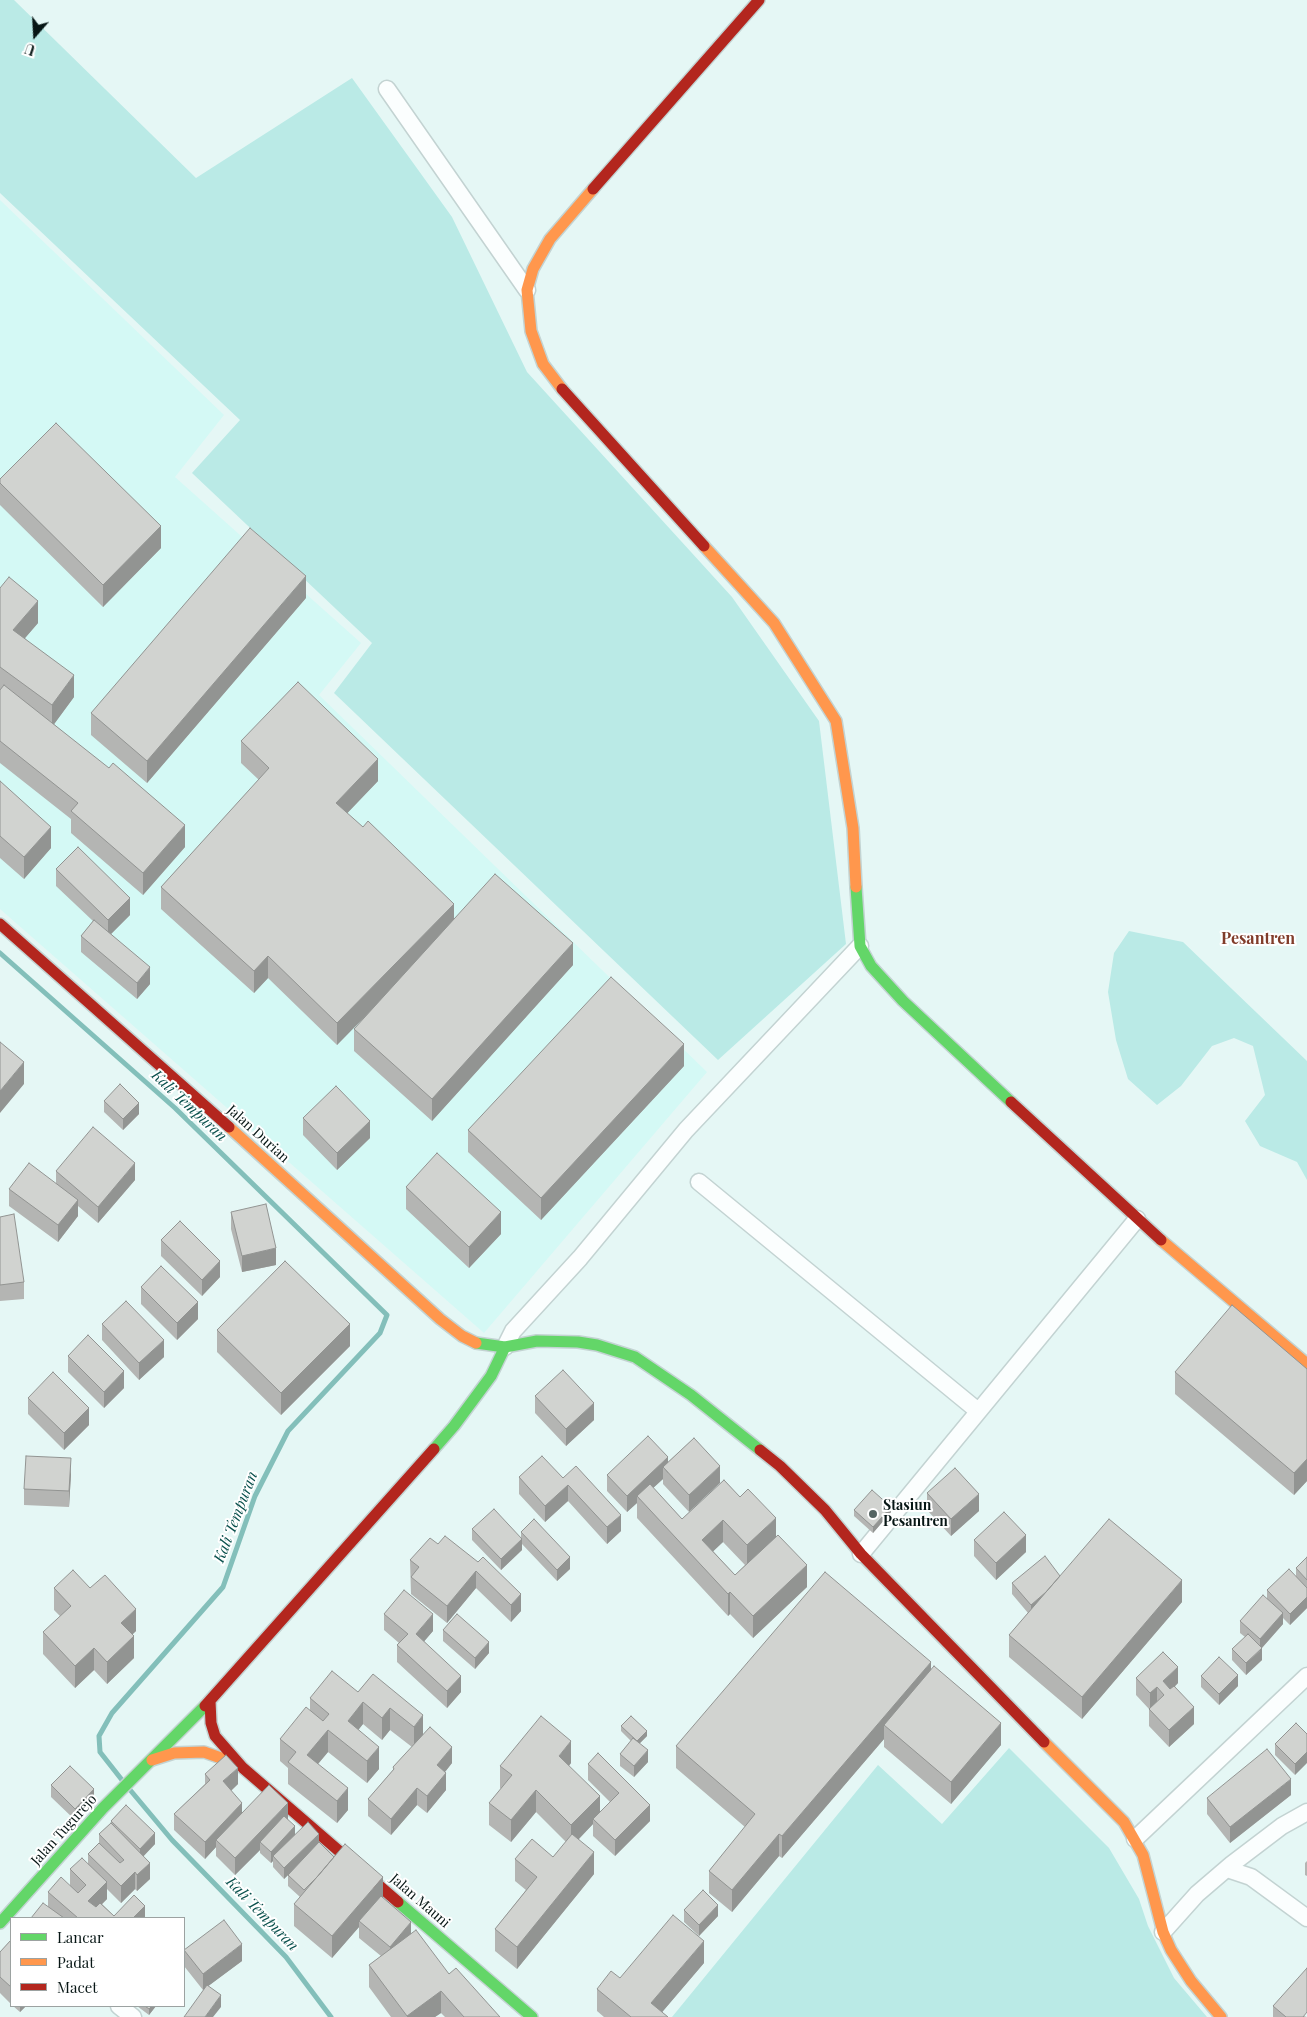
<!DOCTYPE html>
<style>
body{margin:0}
#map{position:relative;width:1307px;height:2017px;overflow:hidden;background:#e5f7f5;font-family:"Playfair Display",serif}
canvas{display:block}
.legend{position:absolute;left:10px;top:1917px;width:175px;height:90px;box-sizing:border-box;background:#fff;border:1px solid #9ca2a1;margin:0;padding:6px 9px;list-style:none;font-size:15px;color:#071615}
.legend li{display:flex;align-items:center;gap:10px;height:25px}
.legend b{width:25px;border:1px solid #9ca2a1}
.north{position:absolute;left:10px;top:10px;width:50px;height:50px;-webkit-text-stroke:4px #fff;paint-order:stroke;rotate:199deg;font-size:14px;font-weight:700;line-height:20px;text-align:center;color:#071615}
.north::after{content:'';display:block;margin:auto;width:18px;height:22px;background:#071615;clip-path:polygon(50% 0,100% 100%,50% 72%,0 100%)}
</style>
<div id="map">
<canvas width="1307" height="2017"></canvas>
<ul class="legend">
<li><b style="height:6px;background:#63d668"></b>Lancar</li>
<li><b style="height:6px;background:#ff974d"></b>Padat</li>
<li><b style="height:6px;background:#b3261e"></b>Macet</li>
</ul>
<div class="north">U</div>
</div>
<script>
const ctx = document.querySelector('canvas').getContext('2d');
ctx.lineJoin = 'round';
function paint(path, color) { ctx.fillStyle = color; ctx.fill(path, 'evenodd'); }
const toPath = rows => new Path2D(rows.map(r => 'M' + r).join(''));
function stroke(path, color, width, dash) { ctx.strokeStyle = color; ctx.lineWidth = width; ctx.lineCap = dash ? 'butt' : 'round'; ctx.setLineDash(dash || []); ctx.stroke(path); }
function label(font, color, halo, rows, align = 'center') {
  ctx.font = font + ' "Playfair Display",serif'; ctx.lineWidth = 4; ctx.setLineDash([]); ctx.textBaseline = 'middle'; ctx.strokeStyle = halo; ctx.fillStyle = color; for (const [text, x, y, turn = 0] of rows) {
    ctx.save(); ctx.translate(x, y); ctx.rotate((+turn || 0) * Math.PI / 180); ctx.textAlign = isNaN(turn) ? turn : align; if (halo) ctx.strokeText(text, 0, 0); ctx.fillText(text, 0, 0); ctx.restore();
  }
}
paint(toPath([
 [0,200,224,415,175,477,361,643,319,695,707,1072,484,1333,0,909]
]), '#d4f9f5');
paint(toPath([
 [0,0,14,0,196,178,352,78,452,217,527,372,732,597,819,721,846,944,718,1060,334,693,372,643,192,473,240,420,0,193],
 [1129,931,1183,942,1307,1061,1307,1180,1297,1162,1260,1146,1245,1121,1265,1095,1253,1046,1234,1038,1212,1046,1181,1086,1157,1105,1128,1079,1116,1040,1108,992,1114,953],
 [1009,1748,1109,1848,1139,1899,1148,1926,1174,1978,1207,2017,672,2017,878,1765,942,1824]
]), '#baeae6');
stroke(toPath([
 [0,953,175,1108,387,1315,380,1333,288,1431,255,1496,223,1587,112,1713,99,1736,100,1752,122,1780],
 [131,1791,172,1840,286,1957,331,2017]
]), '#83bfba', 5);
const street = toPath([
 [387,89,527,290],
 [699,1182,978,1411],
 [505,1347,513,1331,580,1258,686,1130,860,946],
 [861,1554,1137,1219],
 [1135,1839,1307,1676],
 [1227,1869,1251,1877,1307,1918],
 [1163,1932,1197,1894,1232,1864,1282,1826,1307,1812],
 [119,2006,133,2017]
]);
const fast = toPath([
 [856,887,860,946,871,966,903,1001,1011,1102],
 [476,1343,505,1347,537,1341,578,1342,597,1345,635,1357,691,1395,760,1450],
 [434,1449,454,1426,491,1376,505,1347],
 [398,1902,532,2017],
 [0,1923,103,1808,205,1706]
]);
const slow = toPath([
 [562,389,543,364,531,331,527,290,533,269,550,239,593,189],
 [704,546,774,623,836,721,853,828,856,887],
 [229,1127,440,1319,462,1336,476,1343],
 [1161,1240,1307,1364],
 [1044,1742,1124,1822,1143,1855,1163,1932,1171,1950,1191,1981,1221,2017],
 [152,1760,174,1753,204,1752,235,1763]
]);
const jam = toPath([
 [593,189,759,0],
 [562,389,704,546],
 [0,924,229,1127],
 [1011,1102,1161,1240],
 [760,1450,780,1466,825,1510,861,1554,1044,1742],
 [210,1701,211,1723,215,1736,243,1768,398,1902],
 [205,1706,434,1449]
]);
stroke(street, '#c3d3d2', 19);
stroke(fast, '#c3d3d2', 14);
stroke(slow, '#c3d3d2', 14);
stroke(jam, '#c3d3d2', 14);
stroke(street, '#fbfefe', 16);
stroke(fast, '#63d668', 11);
stroke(slow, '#ff974d', 11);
stroke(jam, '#b3261e', 11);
paint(toPath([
 [0,479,161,548,103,607,0,505],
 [0,588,38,623,25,638,74,697,54,724,185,847,143,895,71,833,71,819,0,763],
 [306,598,147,783,91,735,91,713],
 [241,741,378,781,347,813,454,919,573,965,432,1121,354,1051,354,1029,368,1013,337,1045,268,978,254,993,161,909,161,887,259,780,241,763],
 [0,781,51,848,24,879,0,858],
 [56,869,130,915,111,934,150,984,137,999,81,952,81,936,93,921,56,886],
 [684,1066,541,1220,468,1152,468,1130],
 [104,1101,139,1114,123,1130,104,1112],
 [303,1118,370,1138,337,1170,303,1135],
 [56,1171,135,1180,98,1223,78,1206,78,1216,58,1242,9,1206,9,1189,56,1183],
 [406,1187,501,1234,469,1268,406,1209],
 [231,1212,276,1265,242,1272,231,1229],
 [0,1217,24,1282,24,1299,0,1301],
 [161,1240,220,1277,202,1296,161,1256],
 [141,1287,198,1319,177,1340,141,1304],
 [102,1324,164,1357,139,1380,102,1340],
 [217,1330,350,1346,281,1415,217,1352],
 [68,1356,124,1388,104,1408,68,1372],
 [1307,1369,1307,1481,1294,1495,1175,1394,1175,1372],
 [535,1396,594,1420,566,1446,535,1413],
 [28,1398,89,1425,64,1450,28,1414],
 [694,1438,689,1512,663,1484,663,1479,653,1488,682,1519,724,1480,776,1537,807,1587,753,1638,730,1614,728,1616,637,1518,637,1503,627,1512,607,1491,607,1475,668,1462],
 [723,1542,745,1565,735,1575,713,1551],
 [71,1474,69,1507,24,1505,24,1489],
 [519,1477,563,1478,621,1531,607,1544,568,1501,545,1522,519,1494],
 [927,1493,979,1511,951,1536,927,1510],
 [854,1510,891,1512,873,1533,854,1516],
 [472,1529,521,1538,521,1532,570,1569,557,1581,522,1544,522,1550,501,1570,472,1540],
 [974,1540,1026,1552,996,1580,974,1556],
 [438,1544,478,1562,521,1611,511,1622,476,1588,447,1623,411,1594,410,1560],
 [1307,1557,1307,1608,1290,1625,1283,1618,1283,1624,1262,1648,1262,1660,1246,1675,1232,1660,1232,1649,1245,1637,1240,1633,1240,1621,1267,1599,1267,1590,1296,1576,1296,1568],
 [1060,1576,1182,1602,1082,1719,1009,1657,1009,1635,1028,1613,1012,1594,1012,1583],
 [54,1588,90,1588,136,1631,132,1635,134,1658,107,1684,94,1670,75,1688,43,1654,43,1632,60,1616,54,1610],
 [384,1614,433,1631,424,1641,461,1692,447,1708,397,1662,397,1645,399,1643,384,1630],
 [443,1630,489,1653,475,1669,443,1641],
 [931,1669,1001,1745,951,1804,884,1747,884,1739,782,1858,779,1856,732,1912,709,1893,709,1871,745,1827,676,1768,676,1746],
 [373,1674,423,1734,452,1763,445,1772,446,1790,427,1813,417,1805,391,1835,368,1816,368,1799,393,1770,393,1767,412,1747,390,1730,382,1740,363,1724,358,1730,379,1769,367,1783,328,1752,318,1764,348,1810,337,1823,288,1784,288,1768,280,1761,280,1739,310,1710,310,1698,358,1692],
 [1201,1676,1238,1686,1219,1705,1201,1687],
 [1136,1678,1178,1683,1175,1686,1194,1724,1169,1747,1149,1726,1149,1709,1136,1695],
 [1296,1723,1295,1775,1275,1755,1275,1744],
 [621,1726,647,1736,639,1744,648,1762,634,1777,620,1766,620,1754,631,1741,621,1731],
 [571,1763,569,1766,600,1812,610,1802,588,1780,588,1764,650,1821,615,1856,593,1836,593,1824,579,1839,594,1874,517,1969,495,1951,495,1929,526,1890,515,1881,515,1859,553,1857,566,1842,536,1812,511,1842,489,1825,489,1803,501,1789,500,1788,500,1766],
 [205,1774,238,1784,231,1791,242,1813,288,1819,295,1835,319,1843,383,1899,411,1934,449,1974,500,2017,445,2017,441,2013,435,2017,391,2017,369,1987,369,1965,381,1956,359,1938,359,1927,332,1958,294,1926,294,1904,300,1897,288,1886,288,1875,284,1879,273,1867,273,1861,271,1863,260,1853,260,1850,235,1875,216,1856,216,1847,205,1859,174,1830,174,1814,205,1784],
 [51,1785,94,1800,75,1820,51,1797],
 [1291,1795,1230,1843,1207,1814,1207,1798],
 [111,1821,155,1844,143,1856,150,1879,137,1891,135,1889,121,1903,107,1889,107,1899,102,1904,114,1916,145,1918,31,1918,48,1906,48,1892,70,1886,70,1869,88,1865,88,1854,99,1843,99,1834,111,1823],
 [1307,1861,1307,1876,1305,1875,1305,1863],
 [684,1910,718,1916,699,1936,684,1922],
 [11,1940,11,2004,0,1993,0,1952],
 [184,1950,242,1961,208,1986,221,2007,203,1990,184,1966],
 [704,1963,662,2012,668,2017,604,2017,597,2011,597,1989,620,1978],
 [13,2006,26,2006,20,2012],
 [137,2006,156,2006,149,2015],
 [1273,2006,1307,2017,1273,2017]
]), '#b4b5b3');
paint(toPath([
 [161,526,161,548,103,607,103,585],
 [306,576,306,598,147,783,147,761],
 [38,601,38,623,13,652,13,630],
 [74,675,74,697,52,727,52,705],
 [378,759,378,781,336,825,336,803],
 [185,825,185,847,143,895,143,873],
 [51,827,51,848,24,879,24,857],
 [130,898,130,915,108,937,108,920],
 [454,904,454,926,337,1045,337,1023],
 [573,943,573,965,432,1121,432,1099],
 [268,956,268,978,254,993,254,971],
 [150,967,150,984,137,999,137,983],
 [684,1044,684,1066,541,1220,541,1198],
 [24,1062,24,1084,0,1113,0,1091],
 [139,1103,139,1114,123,1130,123,1119],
 [370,1121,370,1138,337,1170,337,1153],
 [135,1163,135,1180,98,1223,98,1207],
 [78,1200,78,1216,58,1242,58,1225],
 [501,1212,501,1234,469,1268,469,1247],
 [276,1248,276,1265,242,1272,242,1256],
 [220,1261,220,1277,202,1296,202,1280],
 [198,1302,198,1319,177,1340,177,1323],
 [350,1324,350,1346,281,1415,281,1393],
 [164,1340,164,1357,139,1380,139,1363],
 [124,1371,124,1388,104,1408,104,1392],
 [594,1403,594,1420,566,1446,566,1429],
 [89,1408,89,1425,64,1450,64,1433],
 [668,1457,668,1473,663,1467,663,1479,640,1500,637,1496,637,1503,627,1512,627,1496],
 [71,1458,71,1474,69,1507,69,1491],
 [1307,1459,1307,1481,1294,1495,1294,1473],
 [720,1466,720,1483,689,1512,689,1495],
 [568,1485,568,1501,545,1522,545,1506],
 [979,1494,979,1511,951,1536,951,1519],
 [891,1507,891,1512,873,1533,873,1527],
 [621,1515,621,1531,607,1544,607,1527],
 [776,1518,776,1540,747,1567,747,1545],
 [723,1520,723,1542,702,1562,702,1540],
 [1026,1535,1026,1552,996,1580,996,1563],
 [522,1539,522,1550,501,1570,501,1559],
 [570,1557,570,1569,557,1581,557,1570],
 [807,1565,807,1587,753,1638,753,1616],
 [476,1571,476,1588,447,1623,447,1606],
 [1063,1579,1031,1616,1031,1605],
 [1182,1580,1182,1602,1082,1719,1082,1697],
 [730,1592,730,1614,728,1616,728,1594],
 [521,1594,521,1611,511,1622,511,1605],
 [1307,1597,1307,1608,1290,1625,1290,1614],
 [136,1609,136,1631,121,1645,121,1623],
 [1283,1613,1283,1624,1260,1650,1262,1648,1262,1660,1246,1675,1246,1663,1260,1651,1260,1639],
 [433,1614,433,1631,416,1651,416,1634],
 [134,1636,134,1658,107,1684,107,1662],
 [489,1642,489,1653,475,1669,475,1658],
 [94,1648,94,1670,75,1688,75,1666],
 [931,1662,931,1684,884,1725,884,1739,782,1858,782,1836],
 [1178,1667,1178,1683,1164,1697,1163,1681],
 [1238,1675,1238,1686,1219,1705,1219,1694],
 [461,1676,461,1692,447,1708,447,1691],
 [1157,1687,1157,1703,1150,1710,1150,1693],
 [363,1702,363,1724,348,1743,348,1721],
 [1194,1707,1194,1724,1169,1747,1169,1730],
 [390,1708,390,1730,382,1740,382,1718],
 [423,1715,423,1737,414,1749,414,1727],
 [1001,1723,1001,1745,951,1804,951,1782],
 [328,1730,328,1752,307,1777,307,1755],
 [647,1731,647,1736,637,1746,637,1741],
 [571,1741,571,1763,559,1778,559,1756],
 [379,1747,379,1769,367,1783,367,1761],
 [452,1747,452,1763,437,1782,437,1765],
 [648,1750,648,1762,634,1777,634,1766],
 [1307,1752,1307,1763,1295,1775,1295,1764],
 [238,1768,238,1784,223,1798,223,1781],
 [446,1773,446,1790,427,1813,427,1796],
 [1291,1779,1291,1795,1230,1843,1230,1827],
 [348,1788,348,1810,337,1823,337,1801],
 [417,1788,417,1805,391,1835,391,1819],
 [94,1789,94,1800,75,1820,75,1809],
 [536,1790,536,1812,511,1842,511,1820],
 [600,1796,600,1818,593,1819,593,1824,571,1847,571,1825],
 [242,1803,242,1820,216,1840,216,1847,205,1859,205,1842],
 [288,1803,288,1820,260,1842,260,1850,235,1875,235,1858],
 [650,1805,650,1821,615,1856,615,1840],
 [295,1826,295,1837,273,1856,273,1861,271,1863,271,1852],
 [155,1833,155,1844,140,1860,140,1849],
 [319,1834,319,1845,284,1879,284,1868],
 [779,1834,779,1856,732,1912,732,1890],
 [594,1852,594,1874,517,1969,517,1947],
 [150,1863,150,1879,137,1891,137,1875],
 [135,1872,135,1889,121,1903,121,1886],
 [383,1877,383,1899,359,1921,359,1927,332,1958,332,1936],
 [107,1882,107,1899,88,1918,88,1901],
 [718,1905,718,1916,699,1936,699,1925],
 [145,1906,145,1918,133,1918],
 [411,1922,411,1939,390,1964,390,1947],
 [704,1941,704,1963,658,2017,651,2003],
 [242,1944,242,1961,203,1990,203,1974],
 [441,1991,441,2013,435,2017,407,2017,407,2016],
 [221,1995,221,2007,213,2017,205,2017],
 [20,2006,26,2006,20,2012],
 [152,2006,156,2006,149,2015,149,2009]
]), '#929492');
const building = toPath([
 [56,423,161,526,103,585,0,483,0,479,56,423],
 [250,528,306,576,147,761,91,713,250,528],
 [9,577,38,601,13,630,74,675,52,705,0,667,0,588,9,577],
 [298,682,378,759,336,803,363,827,368,821,454,904,337,1023,268,956,254,971,161,887,269,768,241,741,298,682],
 [4,685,109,768,113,763,185,825,143,873,71,811,78,803,0,741,0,690,4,685],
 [0,781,51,827,24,857,0,836,0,781],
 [78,847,130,898,108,920,56,869,78,847],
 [495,874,573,943,432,1099,354,1029,495,874],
 [94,920,150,967,137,983,81,936,94,920],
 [611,977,684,1044,541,1198,468,1130,611,977],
 [0,1042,24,1062,0,1091,0,1042],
 [120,1084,139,1103,123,1119,104,1101,120,1084],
 [336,1086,370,1121,337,1153,303,1118,336,1086],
 [93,1127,135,1163,98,1207,56,1171,93,1127],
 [437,1153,501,1212,469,1247,406,1187,437,1153],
 [29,1163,78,1200,58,1225,9,1189,29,1163],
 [266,1204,276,1248,242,1256,231,1212,266,1204],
 [14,1214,24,1282,0,1285,0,1217,14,1214],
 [180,1221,220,1261,202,1280,161,1240,180,1221],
 [285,1261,350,1324,281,1393,217,1330,285,1261],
 [161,1266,198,1302,177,1323,141,1287,161,1266],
 [126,1301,164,1340,139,1363,102,1324,126,1301],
 [1232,1305,1307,1369,1307,1459,1294,1473,1175,1372,1232,1305],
 [88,1335,124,1371,104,1392,68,1356,88,1335],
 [563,1370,594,1403,566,1429,535,1396,563,1370],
 [53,1372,89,1408,64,1433,28,1398,53,1372],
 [648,1436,668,1457,627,1496,607,1475,648,1436],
 [694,1438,720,1466,689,1495,663,1467,694,1438],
 [26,1456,71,1458,69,1491,24,1489,26,1456],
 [542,1456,563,1478,576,1466,621,1515,607,1527,568,1485,545,1506,519,1477,542,1456],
 [955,1468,979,1494,951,1519,927,1493,955,1468],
 [724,1480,740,1497,748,1489,776,1518,747,1545,723,1520,702,1540,735,1575,778,1535,807,1565,753,1616,730,1592,728,1594,637,1496,650,1484,682,1519,724,1480],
 [872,1490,891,1507,873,1527,854,1510,872,1490],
 [494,1509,522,1539,501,1559,472,1529,494,1509],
 [1004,1512,1026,1535,996,1563,974,1540,1004,1512],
 [534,1519,570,1557,557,1570,521,1532,534,1519],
 [1109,1519,1182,1580,1082,1697,1009,1635,1109,1519],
 [445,1536,478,1562,483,1557,521,1594,511,1605,476,1571,447,1606,411,1577,419,1567,410,1560,430,1538,438,1544,445,1536],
 [1045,1556,1060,1576,1046,1592,1031,1605,1012,1583,1045,1556],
 [1307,1557,1307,1580,1296,1568,1307,1557],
 [1289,1569,1307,1588,1307,1597,1290,1614,1267,1590,1289,1569],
 [73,1570,90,1588,105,1575,136,1609,121,1623,134,1636,107,1662,94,1648,75,1666,43,1632,71,1606,54,1588,73,1570],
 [825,1572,931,1662,782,1836,779,1834,732,1890,709,1871,755,1814,676,1746,825,1572],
 [404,1590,433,1614,416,1634,461,1676,447,1691,397,1645,408,1634,384,1614,404,1590],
 [1263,1595,1283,1613,1260,1639,1240,1621,1263,1595],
 [457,1614,489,1642,475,1658,443,1630,457,1614],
 [1248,1634,1262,1648,1246,1663,1232,1649,1248,1634],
 [1163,1652,1178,1667,1163,1681,1170,1689,1174,1686,1194,1707,1169,1730,1149,1709,1164,1695,1157,1687,1150,1693,1136,1678,1163,1652],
 [1219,1657,1238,1675,1219,1694,1201,1676,1219,1657],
 [934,1666,1001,1723,951,1782,884,1725,934,1666],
 [332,1671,358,1692,373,1674,423,1715,414,1727,390,1708,382,1718,363,1702,348,1721,379,1747,367,1761,328,1730,307,1755,348,1788,337,1801,288,1762,296,1752,280,1739,306,1707,323,1721,329,1714,310,1698,332,1671],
 [541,1716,571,1741,559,1756,600,1796,571,1825,536,1790,511,1820,489,1803,512,1775,500,1766,541,1716],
 [631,1716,647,1731,637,1741,621,1726,631,1716],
 [1296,1723,1307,1734,1307,1752,1295,1764,1275,1744,1296,1723],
 [430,1727,452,1747,437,1765,446,1773,427,1796,417,1788,391,1819,368,1799,394,1769,393,1767,430,1727],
 [633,1738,648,1750,634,1766,620,1754,633,1738],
 [1267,1749,1291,1779,1230,1827,1207,1798,1267,1749],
 [598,1753,650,1805,615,1840,593,1819,619,1793,588,1764,598,1753],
 [226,1755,238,1768,223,1781,242,1803,205,1842,174,1814,210,1780,205,1774,226,1755],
 [70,1766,94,1789,75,1809,51,1785,70,1766],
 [269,1785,288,1803,235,1858,216,1840,269,1785],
 [126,1805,155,1833,140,1849,111,1821,126,1805],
 [284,1816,295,1826,271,1852,260,1842,284,1816],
 [308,1822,319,1834,284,1868,273,1856,308,1822],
 [111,1823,150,1863,137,1875,135,1872,121,1886,88,1854,99,1843,120,1863,124,1860,99,1834,111,1823],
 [572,1834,594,1852,517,1947,495,1929,537,1877,515,1859,532,1839,553,1857,572,1834],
 [319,1842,334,1857,318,1876,304,1890,288,1875,319,1842],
 [345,1844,383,1877,332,1936,294,1904,345,1844],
 [82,1858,107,1882,88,1901,96,1907,100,1903,114,1916,134,1895,145,1906,133,1918,78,1918,48,1892,61,1877,78,1893,86,1885,70,1869,82,1858],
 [703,1890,718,1905,699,1925,684,1910,703,1890],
 [381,1896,411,1922,390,1947,359,1921,381,1896],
 [43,1903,64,1918,31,1918,43,1903],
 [673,1915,704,1941,651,2003,668,2017,631,2017,597,1989,611,1971,620,1978,673,1915],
 [224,1920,242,1944,203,1974,184,1950,224,1920],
 [416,1930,449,1974,456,1968,500,2017,464,2017,441,1991,407,2016,369,1965,416,1930],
 [11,1940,11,1987,0,1977,0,1952,11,1940],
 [1307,1968,1307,2012,1303,2017,1286,2017,1273,2006,1307,1968],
 [207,1985,221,1995,205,2017,184,2017,207,1985],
 [145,2006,152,2006,149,2009,145,2006]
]);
paint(building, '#d1d3d0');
stroke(building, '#929492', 1);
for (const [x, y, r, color] of [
 [873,1514,5,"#556563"]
]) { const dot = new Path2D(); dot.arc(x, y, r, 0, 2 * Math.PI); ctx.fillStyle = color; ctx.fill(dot); stroke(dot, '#fff', 2); }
label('14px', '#071615', '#fff', [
 ["Jalan Durian",258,1134,42],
 ["Jalan Tugurejo",64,1830,-48],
 ["Jalan Mauni",420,1901,41]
]);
label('bold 14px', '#071615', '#fff', [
 ["Stasiun",883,1506],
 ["Pesantren",883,1522]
], 'left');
label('italic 15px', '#0a514d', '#fff', [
 ["Kali Tempuran",189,1106,43],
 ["Kali Tempuran",236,1517,-69],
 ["Kali Tempuran",262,1914,46]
]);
label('bold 16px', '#813c2a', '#fff', [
 ["Pesantren",1258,939]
]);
</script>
